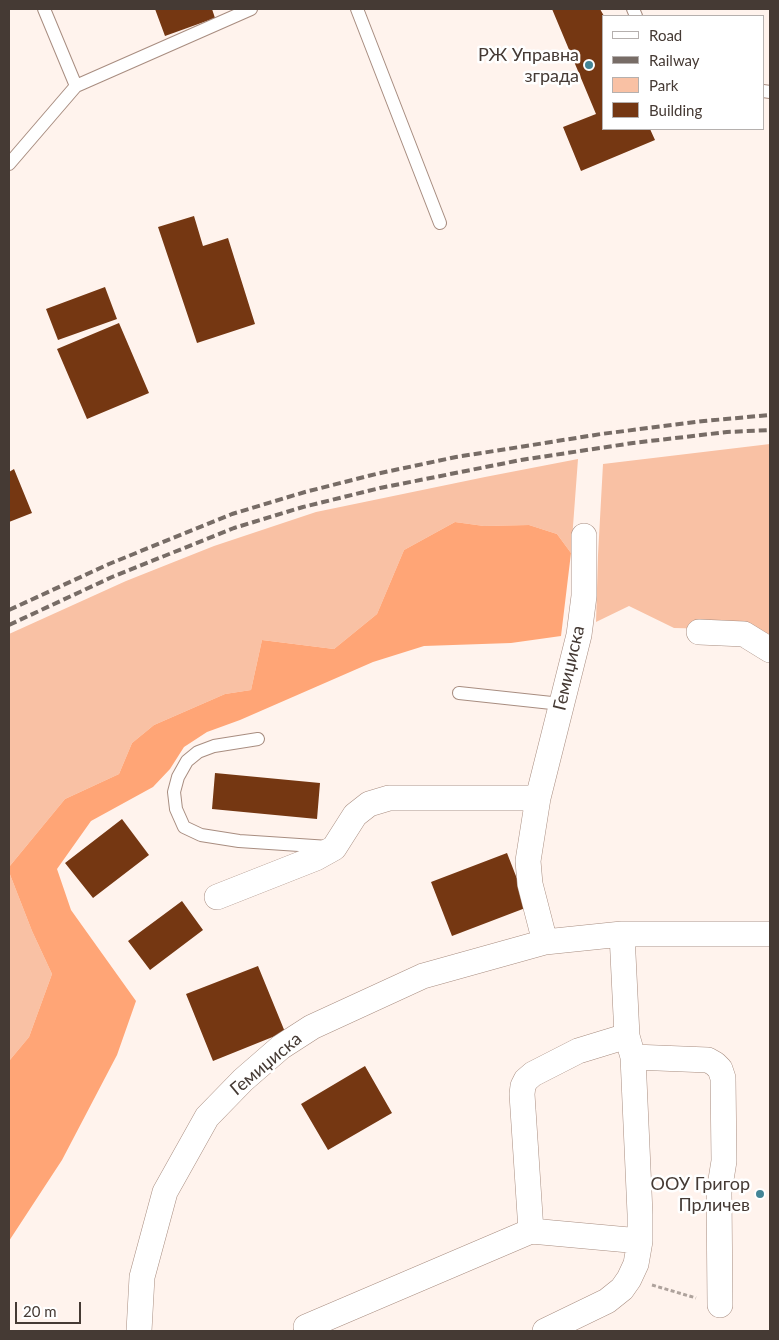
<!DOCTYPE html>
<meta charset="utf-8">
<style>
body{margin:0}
#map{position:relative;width:779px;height:1340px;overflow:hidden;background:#fff3ed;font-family:Lato,sans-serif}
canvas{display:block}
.frame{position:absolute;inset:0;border:10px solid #453a34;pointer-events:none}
.legend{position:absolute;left:602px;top:15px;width:162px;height:115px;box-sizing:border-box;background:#fff;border:1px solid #b5b0ae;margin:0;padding:6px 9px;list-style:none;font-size:15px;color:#453a34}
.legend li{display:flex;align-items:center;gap:10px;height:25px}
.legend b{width:25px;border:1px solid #b5b0ae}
.scale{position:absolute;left:15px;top:1302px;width:66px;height:22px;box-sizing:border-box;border:2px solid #453a34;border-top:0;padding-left:6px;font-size:15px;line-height:18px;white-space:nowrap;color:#453a34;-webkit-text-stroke:4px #fff;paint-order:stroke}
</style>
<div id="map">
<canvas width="779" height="1340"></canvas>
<div class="frame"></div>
<ul class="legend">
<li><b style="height:6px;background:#fff"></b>Road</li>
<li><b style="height:6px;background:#776c66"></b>Railway</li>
<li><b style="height:14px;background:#f9c1a4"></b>Park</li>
<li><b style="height:14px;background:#753712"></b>Building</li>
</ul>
<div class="scale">20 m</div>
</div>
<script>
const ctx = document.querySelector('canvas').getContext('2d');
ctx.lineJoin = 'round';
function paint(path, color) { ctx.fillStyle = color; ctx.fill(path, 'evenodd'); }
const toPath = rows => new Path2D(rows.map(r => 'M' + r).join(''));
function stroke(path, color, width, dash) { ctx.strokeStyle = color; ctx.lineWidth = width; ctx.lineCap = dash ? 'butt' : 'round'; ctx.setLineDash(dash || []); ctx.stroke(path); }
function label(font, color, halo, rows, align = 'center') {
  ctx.font = font + ' Lato,sans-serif'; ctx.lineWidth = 5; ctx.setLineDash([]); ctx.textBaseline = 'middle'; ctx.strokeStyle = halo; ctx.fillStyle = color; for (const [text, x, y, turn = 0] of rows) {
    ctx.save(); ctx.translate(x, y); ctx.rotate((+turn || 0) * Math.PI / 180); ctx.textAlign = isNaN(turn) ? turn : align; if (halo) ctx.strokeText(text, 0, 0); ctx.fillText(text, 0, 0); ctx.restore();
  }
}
paint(toPath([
 [770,444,770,637,758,630,674,628,629,606,596,622,598,555,603,464],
 [578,459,571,553,557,534,529,525,484,526,455,522,404,550,377,614,334,649,262,640,251,690,225,694,154,725,132,743,119,774,65,799,9,867,9,634,126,581,214,546,316,512,485,477],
 [9,872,32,931,52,974,29,1037,9,1061]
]), '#f9c1a4');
paint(toPath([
 [455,522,484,526,529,525,557,534,571,553,561,636,511,643,424,646,373,662,240,720,207,732,184,747,170,769,153,787,91,821,57,869,71,910,136,1001,117,1055,62,1160,9,1241,9,1061,29,1037,52,974,32,931,9,872,9,867,65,799,119,774,132,743,154,725,225,694,251,690,262,640,334,649,377,614,404,550]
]), '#ffa576');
paint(toPath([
 [155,9,212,9,215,18,165,36],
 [552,9,600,9,604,16,603,129,650,129,655,140,581,171,563,127,596,114],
 [194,216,203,246,228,238,255,324,197,343,158,227],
 [105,287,117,319,58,340,46,309],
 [119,323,149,393,87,419,57,349],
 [14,469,32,513,9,522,9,472],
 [215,773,320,783,317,819,212,809],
 [122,819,149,855,93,898,65,863],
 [507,853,528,907,452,936,431,882],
 [182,901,203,930,150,970,128,941],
 [258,966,285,1032,213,1061,186,994],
 [365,1066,392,1113,328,1150,301,1104]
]), '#753712');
const lane = toPath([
 [44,9,76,86],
 [357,9,440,223],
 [633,9,636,16],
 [763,91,770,92],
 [9,164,76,86,251,9],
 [459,693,561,704],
 [258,739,214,746,198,752,187,761,178,777,174,792,176,809,184,827,201,835,239,841,329,847]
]);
const street = toPath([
 [699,632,744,634,770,650],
 [217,897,316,858,334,848,355,815,369,804,389,798,538,798],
 [545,942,530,884,528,861,538,798,579,635,584,596,584,536],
 [633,1057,708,1060,715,1064,720,1069,723,1078,724,1161,719,1192,720,1305],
 [531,1231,522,1094,523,1086,526,1080,533,1074,578,1051,627,1036],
 [306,1327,531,1231,640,1241],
 [139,1331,142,1277,165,1192,207,1117,243,1080,281,1047,312,1027,423,976,545,942,622,934,770,934],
 [545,1331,607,1301,622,1289,629,1279,636,1264,640,1241,640,1214,633,1057,627,1036,622,934]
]);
stroke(lane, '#a88d80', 14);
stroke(street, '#a88d80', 26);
stroke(toPath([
 [652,1285,696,1298]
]), '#aea29c', 3, [4, 2.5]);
stroke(lane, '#fff', 12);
stroke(street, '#fff', 25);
stroke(toPath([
 [9,610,109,564,232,514,305,492,376,474,456,457,526,446,601,434,704,421,770,415],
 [9,625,112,577,234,528,303,507,380,488,521,460,633,443,727,432,770,430]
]), '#776c66', 4, [8, 4]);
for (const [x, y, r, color] of [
 [589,65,5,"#438596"],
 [760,1194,5,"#438596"]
]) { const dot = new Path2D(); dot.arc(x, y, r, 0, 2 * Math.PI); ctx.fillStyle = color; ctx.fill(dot); stroke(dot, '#fff', 2); }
label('18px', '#453a34', '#fff', [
 ["РЖ Управна",579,55],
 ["зграда",579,76],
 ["ООУ Григор",750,1184],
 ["Прличев",750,1205]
], 'right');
label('18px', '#453a34', '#fff', [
 ["Гемиџиска",569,668,-77],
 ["Гемиџиска",266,1064,-40]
]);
</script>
